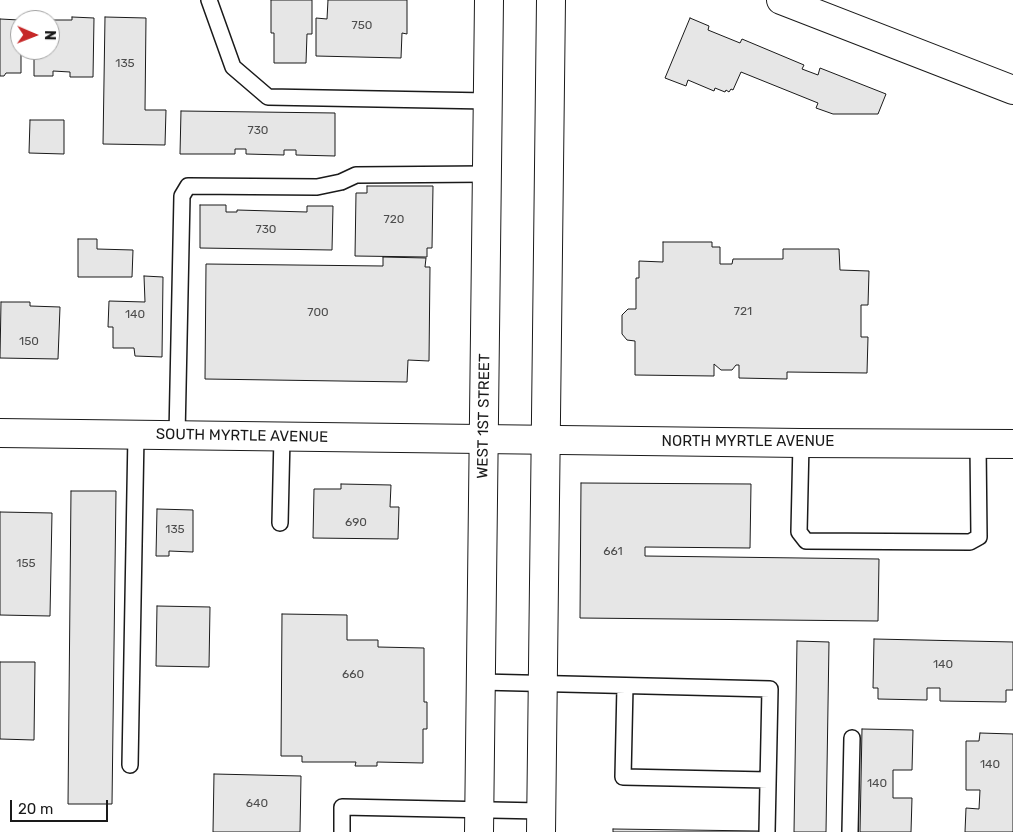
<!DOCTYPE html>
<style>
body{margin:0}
#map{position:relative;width:1013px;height:832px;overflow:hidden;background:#fff;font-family:Rubik,sans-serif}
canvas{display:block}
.north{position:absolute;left:10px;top:10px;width:50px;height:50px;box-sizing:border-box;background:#fff;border:1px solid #a3a3a3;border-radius:50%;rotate:91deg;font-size:14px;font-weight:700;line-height:20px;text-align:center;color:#1a1a1a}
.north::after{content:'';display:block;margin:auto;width:18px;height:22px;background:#c62828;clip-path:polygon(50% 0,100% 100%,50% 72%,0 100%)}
.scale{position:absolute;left:10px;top:800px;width:98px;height:22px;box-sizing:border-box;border:2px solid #1a1a1a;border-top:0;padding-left:6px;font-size:15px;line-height:18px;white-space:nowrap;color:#1a1a1a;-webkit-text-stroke:4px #fff;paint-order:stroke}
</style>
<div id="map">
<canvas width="1013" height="832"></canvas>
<div class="north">N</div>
<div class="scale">20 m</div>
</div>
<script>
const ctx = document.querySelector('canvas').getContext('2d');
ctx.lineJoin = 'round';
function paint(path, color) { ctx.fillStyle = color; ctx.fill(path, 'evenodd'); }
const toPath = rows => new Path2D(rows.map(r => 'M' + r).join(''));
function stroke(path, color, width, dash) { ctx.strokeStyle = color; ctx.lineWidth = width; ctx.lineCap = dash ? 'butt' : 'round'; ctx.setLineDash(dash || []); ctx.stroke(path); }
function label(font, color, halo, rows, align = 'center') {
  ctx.font = font + ' Rubik,sans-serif'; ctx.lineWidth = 4; ctx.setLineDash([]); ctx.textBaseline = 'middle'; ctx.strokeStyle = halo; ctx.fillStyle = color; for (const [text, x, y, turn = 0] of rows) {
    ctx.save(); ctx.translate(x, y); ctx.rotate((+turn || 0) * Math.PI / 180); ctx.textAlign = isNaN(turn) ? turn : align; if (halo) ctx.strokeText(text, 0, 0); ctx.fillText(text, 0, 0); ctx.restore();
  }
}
const building = toPath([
 [271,0,312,0,312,34,307,34,306,63,274,63,274,33,271,33,271,0],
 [328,0,407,0,407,34,402,33,401,58,316,56,316,18,327,19,328,0],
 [72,17,94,18,93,77,70,77,70,72,53,71,53,76,34,76,34,50,50,50,50,20,72,20,72,17],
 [105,17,146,18,145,110,166,110,165,145,103,144,105,17],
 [690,18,709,26,708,30,740,43,742,39,804,65,802,69,818,75,820,68,886,94,878,114,833,114,816,108,818,103,741,72,733,90,731,89,729,92,726,90,725,92,715,88,714,91,688,80,686,86,665,78,690,18],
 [0,19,19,20,18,39,20,40,20,50,21,50,21,73,6,73,4,76,0,76,0,19],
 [181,111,335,113,335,156,296,155,296,150,284,150,284,155,246,154,246,149,235,149,235,154,180,154,181,111],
 [30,120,64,120,64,154,29,153,30,120],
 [367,186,433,186,432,248,427,248,427,257,355,256,356,193,367,193,367,186],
 [200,205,226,205,226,212,237,212,237,210,307,212,307,206,333,206,332,250,200,248,200,205],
 [78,239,97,239,97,249,133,250,132,277,78,277,78,239],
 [663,242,712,242,712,247,720,247,720,264,732,264,733,259,783,259,783,249,839,249,840,270,869,271,868,305,861,305,861,337,868,337,867,373,787,372,787,379,739,378,739,365,736,365,732,370,721,370,714,364,714,376,635,375,635,341,627,340,622,334,622,315,628,309,636,309,636,278,639,278,639,261,663,262,663,242],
 [383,257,426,258,425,267,430,267,429,361,408,360,407,382,205,379,206,264,383,266,383,257],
 [144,276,163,277,162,357,135,356,134,348,113,348,113,327,108,327,109,301,145,302,144,276],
 [1,302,30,302,30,306,60,307,58,359,0,358,1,302],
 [581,483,751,484,750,548,645,547,645,556,879,559,878,621,580,618,581,483],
 [341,484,391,485,390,507,399,507,398,539,313,538,314,489,341,489,341,484],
 [71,491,116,491,112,804,68,804,71,491],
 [157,509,193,510,193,552,169,551,169,556,156,556,157,509],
 [0,512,52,513,50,616,0,615,0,512],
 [157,606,210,607,209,667,156,666,157,606],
 [282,614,347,615,347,640,378,640,378,647,424,648,424,702,427,702,427,729,423,729,423,763,377,762,377,766,355,766,356,762,302,762,302,756,281,756,282,614],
 [874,639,1013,642,1013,690,1006,690,1006,702,940,701,940,688,927,688,927,700,878,699,878,688,873,688,874,639],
 [797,641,829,642,826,832,794,832,797,641],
 [0,662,35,662,34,740,0,739,0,662],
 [862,729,913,730,912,770,893,770,893,798,912,798,911,832,860,832,862,729],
 [980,733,1013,734,1013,832,965,832,966,808,979,809,980,790,966,790,966,741,979,741,980,733],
 [214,774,301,776,300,832,213,832,214,774],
 [613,829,759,831,759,832,613,832,613,829]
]);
paint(building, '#e6e6e6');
stroke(building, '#1a1a1a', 1);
const service = toPath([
 [209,0,233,67,268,97,488,101],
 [177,435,182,196,188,186,317,187,341,182,356,175,487,174],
 [801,443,799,532,806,541,970,542,979,537,978,444],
 [280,523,282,437],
 [481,682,770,689,767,832],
 [625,686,623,777,768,780],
 [130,765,136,435],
 [342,832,342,807,541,811],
 [850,832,852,738]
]);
const minor = toPath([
 [0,433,801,443,1013,444]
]);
const secondary = toPath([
 [479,832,489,0],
 [541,832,551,0]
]);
const motorway = toPath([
 [781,0,1013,90]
]);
stroke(service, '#1a1a1a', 18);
stroke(minor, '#1a1a1a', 30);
stroke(secondary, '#1a1a1a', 30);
stroke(motorway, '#1a1a1a', 30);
stroke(service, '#fff', 15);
stroke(minor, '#fff', 28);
stroke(secondary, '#fff', 28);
stroke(motorway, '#fff', 28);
label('12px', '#4d4d4d', null, [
 ["750",362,26],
 ["135",125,64],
 ["730",258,131],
 ["720",394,220],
 ["730",266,230],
 ["721",743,312],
 ["700",318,313],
 ["140",135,315],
 ["150",29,342],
 ["690",356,523],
 ["135",175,530],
 ["661",613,552],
 ["155",26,564],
 ["140",943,665],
 ["660",353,675],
 ["140",990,765],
 ["140",877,784],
 ["640",257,804]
]);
label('15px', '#1a1a1a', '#fff', [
 ["WEST 1ST STREET",484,416,-89],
 ["SOUTH MYRTLE AVENUE",242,436,1],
 ["NORTH MYRTLE AVENUE",748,442]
]);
</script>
